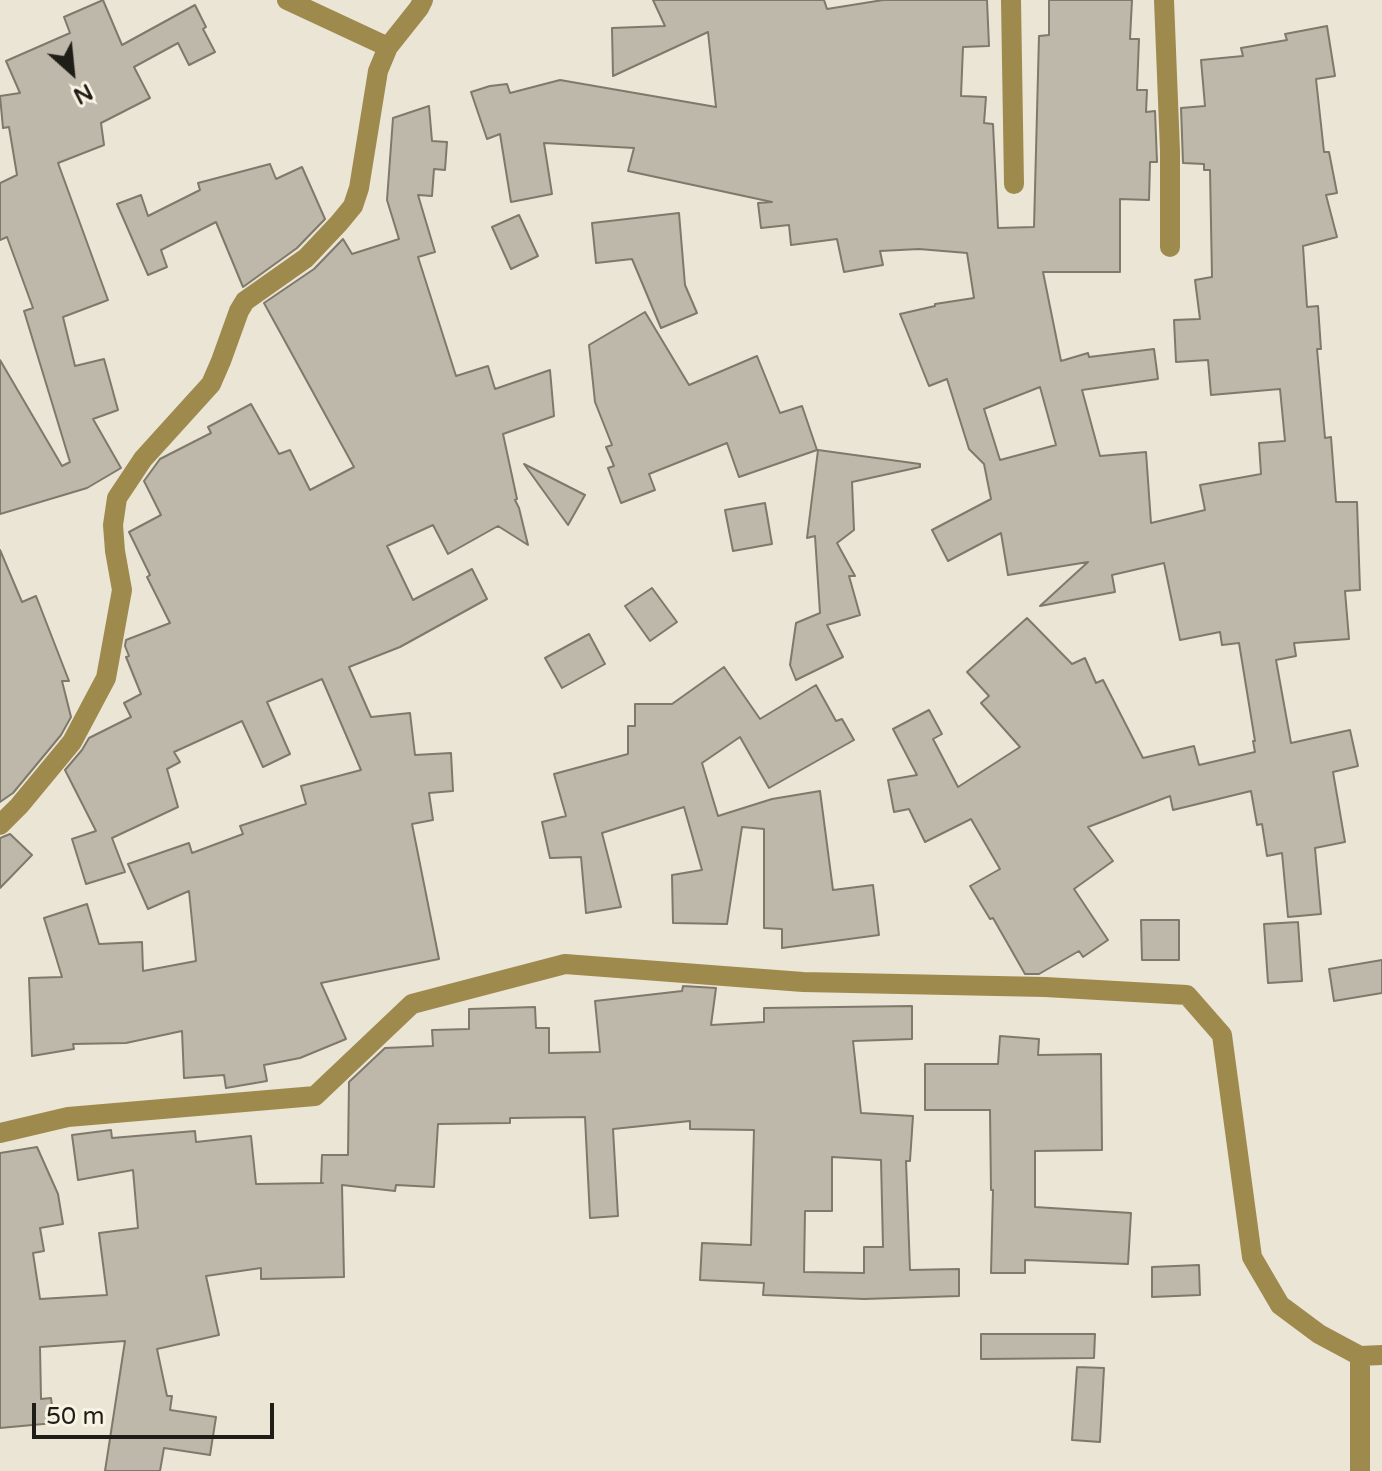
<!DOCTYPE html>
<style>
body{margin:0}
#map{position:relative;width:1382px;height:1471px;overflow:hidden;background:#ebe5d6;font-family:"Varela Round",sans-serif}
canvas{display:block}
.north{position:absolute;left:32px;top:32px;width:80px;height:80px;-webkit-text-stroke:6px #f8f3e3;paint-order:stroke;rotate:153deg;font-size:22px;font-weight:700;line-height:32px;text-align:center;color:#1f1d18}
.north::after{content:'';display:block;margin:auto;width:28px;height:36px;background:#1f1d18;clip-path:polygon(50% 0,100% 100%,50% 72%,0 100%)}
.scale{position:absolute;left:32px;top:1403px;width:242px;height:36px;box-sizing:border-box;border:4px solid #1f1d18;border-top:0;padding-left:10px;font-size:24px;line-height:28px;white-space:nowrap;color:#1f1d18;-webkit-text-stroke:6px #f8f3e3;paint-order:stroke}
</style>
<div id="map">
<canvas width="1382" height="1471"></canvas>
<div class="north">N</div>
<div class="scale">50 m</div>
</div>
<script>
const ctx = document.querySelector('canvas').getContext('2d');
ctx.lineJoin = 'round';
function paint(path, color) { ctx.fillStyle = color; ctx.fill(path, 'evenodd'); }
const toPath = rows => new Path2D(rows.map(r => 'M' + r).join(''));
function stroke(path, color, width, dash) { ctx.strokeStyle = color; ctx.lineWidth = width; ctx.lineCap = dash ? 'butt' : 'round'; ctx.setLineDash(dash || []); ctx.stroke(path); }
const building = toPath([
 [103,0,122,45,195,5,206,27,203,29,215,52,189,65,178,43,134,67,150,98,101,123,104,145,58,163,108,300,63,317,75,366,104,359,118,410,93,419,121,468,87,488,0,514,0,360,62,466,70,462,24,311,33,308,7,237,0,240,0,183,17,175,9,127,3,128,0,96,20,93,6,61,70,33,64,17,103,0],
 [653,0,824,0,827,9,883,0,987,0,989,46,963,47,961,96,986,97,984,123,993,124,998,228,1034,227,1039,36,1049,35,1049,0,1132,0,1130,39,1139,39,1137,90,1147,90,1146,112,1155,111,1157,162,1150,162,1149,200,1120,199,1120,272,1043,272,1061,361,1088,353,1089,357,1154,349,1158,379,1082,390,1100,456,1146,452,1151,523,1205,510,1200,485,1261,474,1259,443,1285,441,1280,389,1211,395,1208,360,1176,362,1174,320,1200,319,1195,280,1212,277,1210,170,1204,170,1204,164,1183,163,1181,108,1205,106,1201,60,1243,56,1241,48,1287,40,1285,34,1327,26,1335,76,1316,79,1324,152,1329,152,1337,193,1326,195,1337,237,1303,246,1307,307,1318,306,1321,349,1317,349,1325,438,1331,437,1336,502,1357,502,1360,590,1345,591,1349,639,1294,643,1296,656,1276,660,1291,743,1350,730,1358,766,1333,772,1345,842,1315,848,1321,914,1288,917,1282,853,1267,856,1262,824,1257,825,1251,791,1173,810,1170,796,1088,827,1113,861,1074,889,1108,940,1083,957,1079,951,1039,974,1025,974,993,918,990,919,970,886,1000,869,971,819,925,842,909,809,894,812,888,780,917,775,893,729,929,710,942,734,933,739,958,787,1020,747,981,703,989,696,967,672,1027,618,1072,664,1085,658,1096,683,1103,680,1143,758,1194,746,1199,765,1255,752,1253,741,1255,741,1239,643,1222,645,1220,632,1180,640,1164,563,1112,575,1115,592,1040,606,1088,562,1008,575,1001,533,948,561,932,530,991,499,984,464,969,449,947,379,929,386,900,314,935,306,935,304,974,298,967,253,919,249,880,251,883,265,844,272,837,239,791,245,789,225,761,228,758,203,772,202,628,171,634,148,544,143,552,194,511,202,500,134,487,139,471,92,490,86,507,84,510,93,560,80,716,107,708,32,613,76,612,28,665,26,653,0],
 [1040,387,1056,445,1000,460,984,409,1040,387],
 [429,106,432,141,447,142,445,170,434,169,432,196,418,195,435,252,418,257,456,376,488,366,495,389,550,370,554,416,503,434,517,499,515,500,519,508,528,545,498,526,448,554,433,525,387,546,413,600,472,569,487,599,400,647,349,667,371,717,410,713,415,755,451,753,453,791,429,793,433,820,412,824,439,959,321,983,346,1039,300,1058,264,1065,267,1081,226,1088,224,1075,184,1078,182,1031,126,1043,73,1044,74,1049,32,1056,29,978,62,977,44,918,87,904,99,944,142,942,143,971,196,961,189,891,148,909,128,864,189,843,192,853,243,834,240,826,306,804,301,786,361,770,322,679,267,702,290,754,263,767,242,721,174,752,180,762,167,769,178,807,112,838,125,872,86,884,72,839,96,831,65,770,82,750,89,738,131,717,124,703,141,694,126,657,129,656,125,646,126,640,170,623,147,577,150,575,129,532,161,515,144,481,160,459,211,433,208,427,251,404,279,454,290,450,310,490,354,467,264,303,314,269,343,239,352,254,399,239,387,200,393,118,429,106],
 [270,164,276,179,302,167,325,219,297,248,243,287,216,222,161,250,167,267,148,275,117,204,141,195,148,216,200,190,198,183,270,164],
 [679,213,685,285,697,313,661,328,632,259,596,263,592,223,679,213],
 [519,215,538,256,511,269,492,227,519,215],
 [645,312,689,385,757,356,780,413,802,406,817,450,739,477,727,443,649,474,655,490,621,503,608,468,614,466,606,447,612,445,595,402,589,345,645,312],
 [818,450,920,464,920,467,852,482,854,530,837,543,855,576,849,576,860,615,827,625,843,657,796,680,790,665,796,623,820,613,815,536,807,538,818,450],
 [524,464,585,495,568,525,524,464],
 [765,503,772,544,733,551,725,510,765,503],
 [0,550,22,602,36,596,69,681,62,681,71,717,61,735,13,793,0,802,0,550],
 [652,588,677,622,650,641,625,606,652,588],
 [589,634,605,664,562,688,545,658,589,634],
 [724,667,760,719,816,685,836,721,842,719,854,740,769,788,740,737,702,763,718,816,772,799,820,791,833,890,873,885,879,935,782,948,782,929,764,928,764,829,742,827,727,924,673,923,672,875,702,870,684,807,602,833,621,907,586,913,581,857,550,858,542,822,566,816,554,774,628,754,628,726,635,726,635,704,672,704,724,667],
 [10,834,32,855,0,888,0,838,10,834],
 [1141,920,1179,920,1179,960,1142,960,1141,920],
 [1298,922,1302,981,1268,983,1264,924,1298,922],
 [1382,960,1382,993,1334,1001,1329,969,1382,960],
 [683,986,716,988,711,1025,764,1022,764,1008,912,1006,912,1039,853,1041,861,1113,913,1116,910,1161,906,1161,910,1270,959,1269,959,1296,864,1299,763,1295,764,1283,700,1280,702,1243,751,1245,754,1130,690,1129,690,1121,613,1129,618,1216,590,1218,585,1117,510,1118,510,1123,438,1124,434,1187,396,1185,395,1191,342,1185,344,1277,261,1279,261,1268,206,1276,219,1335,157,1349,167,1396,172,1396,170,1410,216,1417,210,1455,164,1448,160,1471,105,1471,125,1341,40,1347,41,1399,51,1398,54,1423,0,1428,0,1153,37,1147,58,1194,63,1224,40,1228,44,1251,33,1253,40,1299,107,1295,99,1233,138,1228,133,1170,78,1180,72,1135,111,1130,112,1138,195,1131,196,1142,251,1136,256,1184,323,1183,321,1183,322,1155,348,1155,349,1082,385,1048,433,1046,432,1030,469,1029,469,1009,535,1007,536,1028,549,1028,549,1053,600,1052,595,1001,682,991,683,986],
 [832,1157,881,1160,883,1247,864,1247,864,1273,804,1272,805,1211,832,1211,832,1157],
 [1000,1036,1039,1039,1038,1055,1101,1054,1102,1150,1035,1151,1035,1207,1131,1213,1128,1264,1025,1260,1025,1273,991,1273,993,1190,991,1190,990,1110,925,1110,925,1064,998,1064,1000,1036],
 [1199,1265,1200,1295,1152,1297,1152,1267,1199,1265],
 [981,1334,1095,1334,1094,1358,981,1359,981,1334],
 [1077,1367,1104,1368,1100,1442,1072,1440,1077,1367]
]);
paint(building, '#bdb8a9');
stroke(building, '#7e796b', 2);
stroke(toPath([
 [287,0,388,47],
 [1011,0,1014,184],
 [1164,0,1170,151,1170,247],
 [0,825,19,806,72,742,106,678,122,590,115,551,113,525,117,498,143,459,211,384,221,361,239,311,245,301,306,258,339,223,353,206,359,188,378,71,388,47,419,8,423,0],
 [0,1133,68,1117,315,1096,412,1004,565,964,803,982,1045,987,1187,995,1222,1035,1252,1257,1280,1305,1319,1334,1360,1356,1382,1355],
 [1360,1471,1360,1356]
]), '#9f8a4e', 20);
</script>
